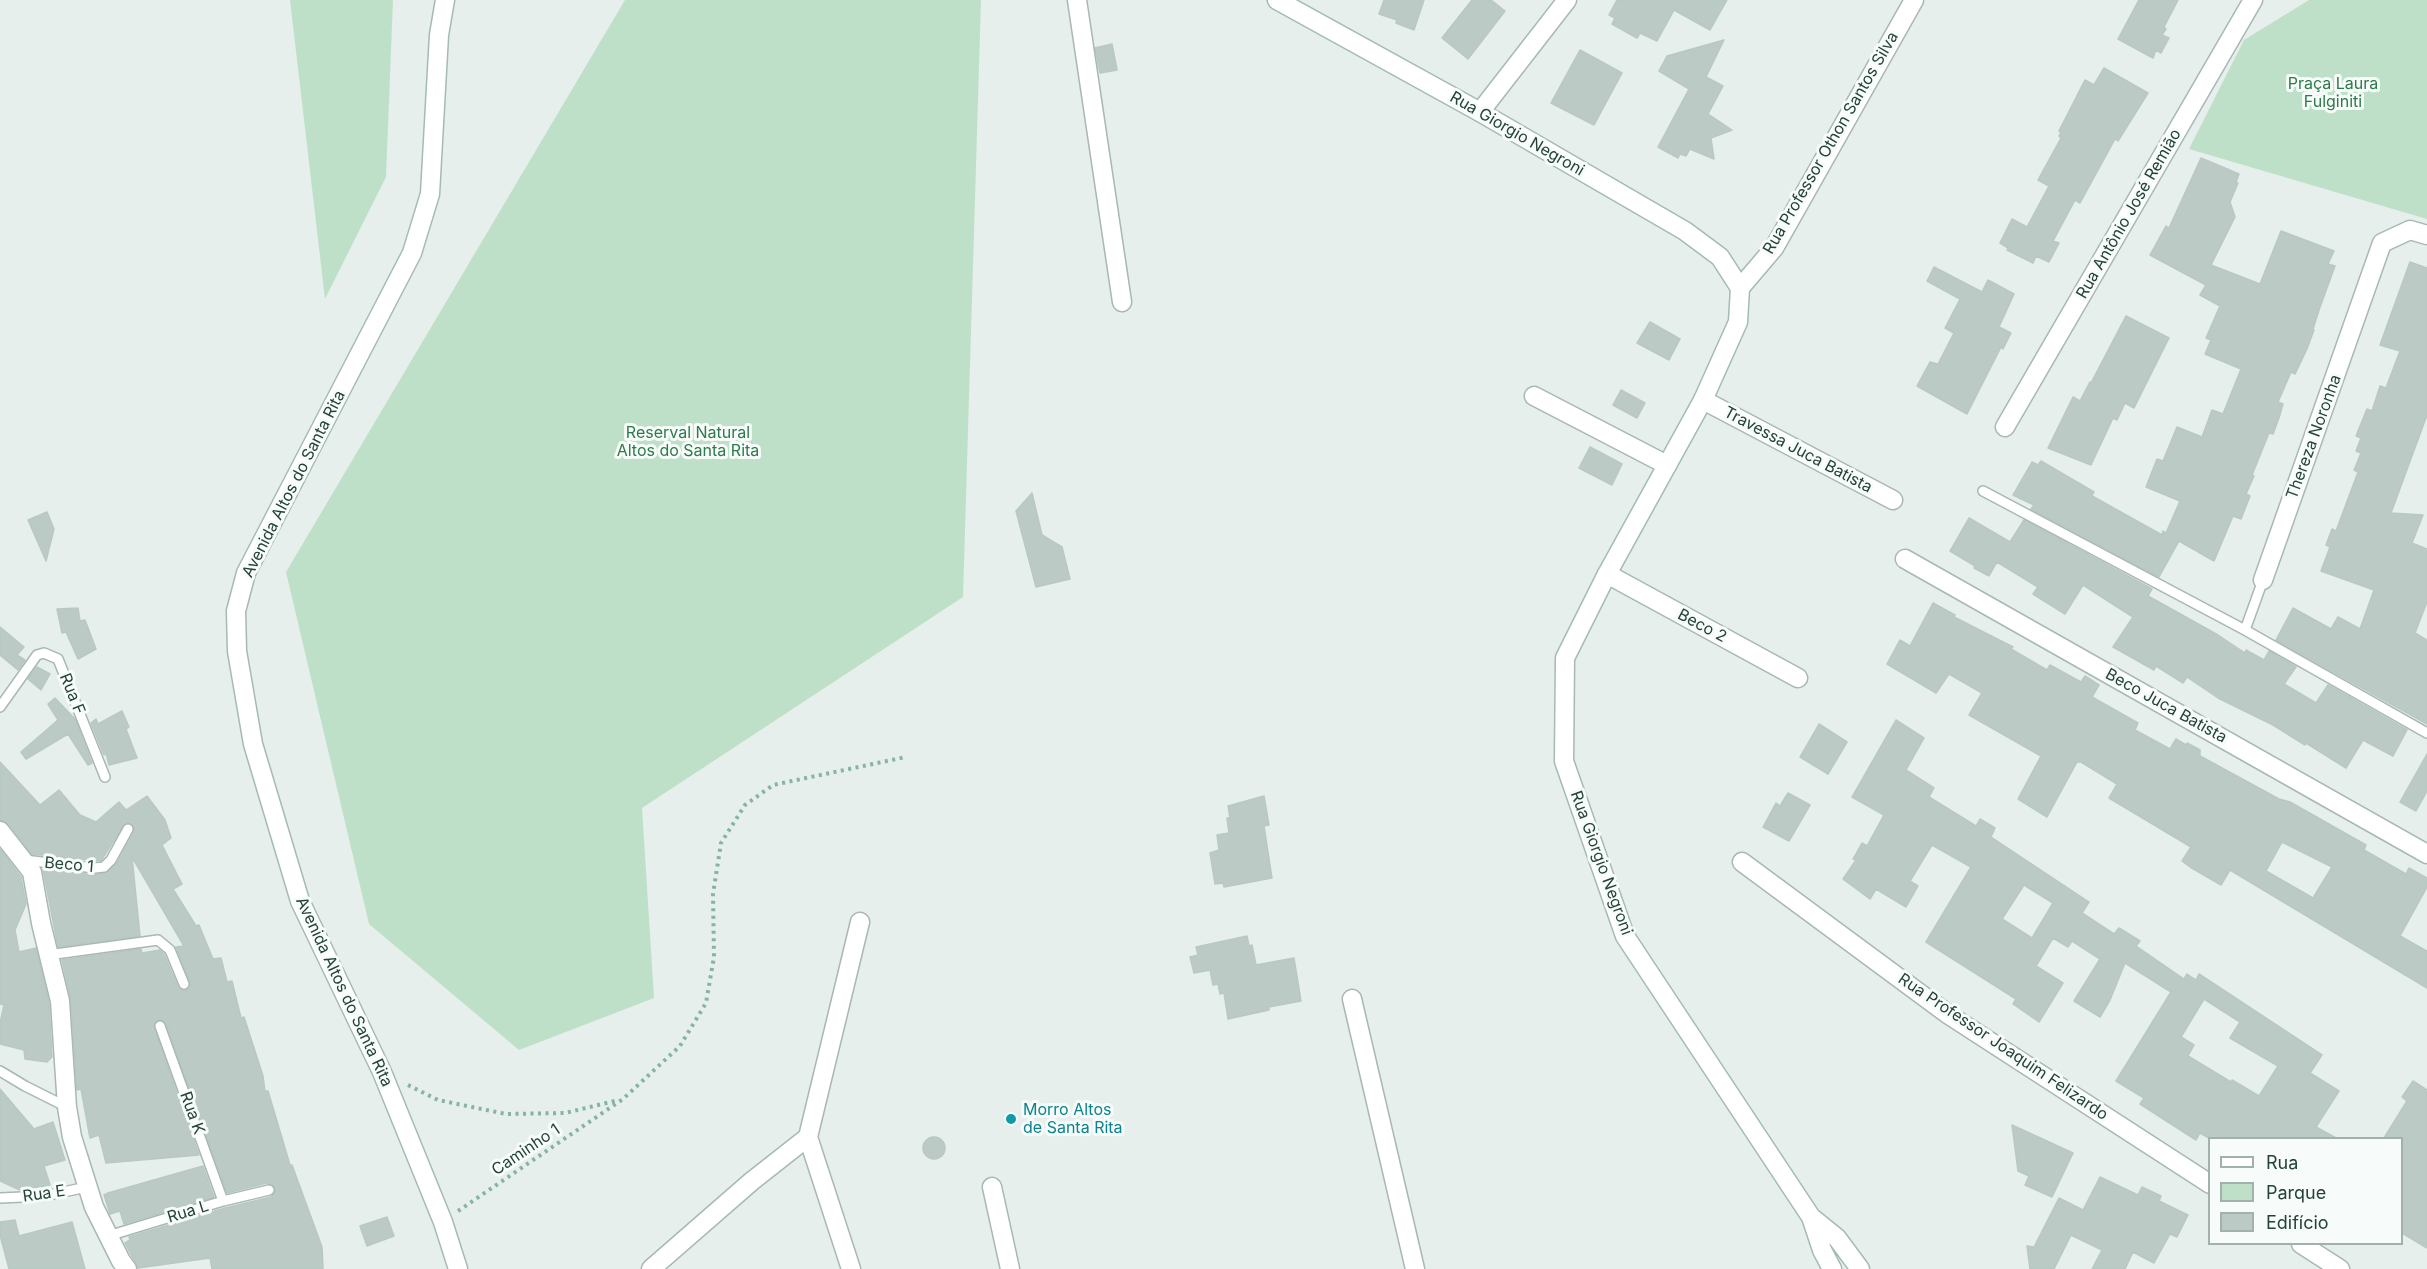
<!DOCTYPE html>
<meta charset="utf-8">
<style>
body{margin:0}
#map{position:relative;width:2427px;height:1269px;overflow:hidden;background:#e6efeb;font-family:Inter,sans-serif}
canvas{display:block}
.legend{position:absolute;left:2208px;top:1137px;width:195px;height:108px;box-sizing:border-box;background:#f7fbf9;border:2px solid #a3b1ad;margin:0;padding:8px 10px;list-style:none;font-size:18px;color:#24423a}
.legend li{display:flex;align-items:center;gap:12px;height:30px}
.legend b{width:30px;border:2px solid #a3b1ad}
</style>
<div id="map">
<canvas width="2427" height="1269"></canvas>
<ul class="legend">
<li><b style="height:8px;background:#fff"></b>Rua</li>
<li><b style="height:16px;background:#bfe0c8"></b>Parque</li>
<li><b style="height:16px;background:#bbcac4"></b>Edifício</li>
</ul>
</div>
<script>
const ctx = document.querySelector('canvas').getContext('2d');
ctx.lineJoin = 'round';
function paint(path, color) { ctx.fillStyle = color; ctx.fill(path, 'evenodd'); }
const toPath = rows => new Path2D(rows.map(r => 'M' + r).join(''));
function stroke(path, color, width, dash) { ctx.strokeStyle = color; ctx.lineWidth = width; ctx.lineCap = dash ? 'butt' : 'round'; ctx.setLineDash(dash || []); ctx.stroke(path); }
function label(font, color, halo, rows, align = 'center') {
  ctx.font = font + ' Inter,sans-serif'; ctx.lineWidth = 6; ctx.setLineDash([]); ctx.textBaseline = 'middle'; ctx.strokeStyle = halo; ctx.fillStyle = color; for (const [text, x, y, turn = 0] of rows) {
    ctx.save(); ctx.translate(x, y); ctx.rotate((+turn || 0) * Math.PI / 180); ctx.textAlign = isNaN(turn) ? turn : align; if (halo) ctx.strokeText(text, 0, 0); ctx.fillText(text, 0, 0); ctx.restore();
  }
}
paint(toPath([
 [290,0,393,0,386,177,325,299],
 [625,0,981,0,963,597,642,808,654,998,519,1050,369,924,286,572],
 [2309,0,2427,0,2427,219,2189,149,2244,40]
]), '#bfe0c8');
const building = toPath([
 [1384,0,1424,0,1414,30,1396,23,1397,20,1379,14,1384,0],
 [1472,0,1491,0,1505,11,1468,59,1442,38,1472,0],
 [1617,0,1727,0,1710,30,1674,10,1657,41,1640,33,1637,38,1612,24,1615,18,1609,15,1617,0],
 [2139,0,2178,0,2164,27,2166,29,2162,35,2169,38,2161,53,2156,50,2153,58,2118,39,2139,0],
 [1724,40,1706,77,1723,86,1708,114,1732,130,1711,138,1714,159,1690,149,1686,156,1680,154,1678,158,1658,147,1689,89,1659,71,1667,56,1724,40],
 [1112,44,1117,70,1100,73,1095,48,1112,44],
 [1580,50,1622,73,1594,125,1551,103,1580,50],
 [2104,68,2148,93,2118,141,2115,139,2080,203,2075,200,2053,241,2059,243,2049,262,2036,256,2033,263,2007,250,2008,248,2000,243,2012,219,2027,227,2049,186,2038,180,2061,138,2059,136,2061,132,2059,131,2085,80,2094,85,2104,68],
 [2201,158,2239,174,2236,182,2238,183,2230,202,2235,217,2211,265,2260,284,2281,231,2334,251,2328,264,2335,266,2319,310,2313,329,2314,330,2307,349,2295,374,2291,372,2278,402,2283,404,2279,418,2273,434,2269,433,2252,475,2254,476,2246,494,2250,496,2241,519,2233,516,2214,561,2179,541,2159,577,2031,509,2034,505,2013,495,2032,462,2038,465,2041,461,2094,492,2092,496,2162,535,2163,531,2166,533,2180,501,2146,487,2157,459,2163,461,2177,427,2202,437,2212,410,2223,414,2241,369,2205,354,2211,340,2206,338,2220,306,2200,295,2206,285,2150,255,2166,226,2169,228,2201,158],
 [2410,262,2427,268,2427,415,2391,513,2423,515,2412,543,2427,549,2427,602,2415,633,2427,640,2427,724,2276,640,2293,608,2331,629,2338,617,2360,629,2374,590,2321,571,2330,547,2326,545,2332,529,2336,531,2358,472,2354,470,2361,453,2356,451,2361,438,2356,436,2367,409,2372,411,2380,386,2386,388,2400,351,2380,345,2410,262],
 [1934,267,1982,292,1988,280,2014,294,1999,327,2011,333,2003,349,2001,347,1967,414,1917,386,1930,362,1938,364,1954,333,1945,328,1960,299,1927,281,1934,267],
 [2126,316,2169,338,2134,408,2125,403,2117,420,2113,418,2091,465,2048,448,2073,397,2080,401,2090,382,2091,383,2126,316],
 [1650,322,1680,339,1669,360,1637,343,1650,322],
 [1621,390,1645,403,1637,418,1613,405,1621,390],
 [1590,447,1622,464,1612,485,1579,468,1590,447],
 [1032,493,1042,535,1062,547,1070,579,1036,587,1016,511,1032,493],
 [47,512,54,529,46,561,28,520,47,512],
 [1969,518,2010,542,2024,520,2152,589,2148,596,2218,635,2245,653,2246,650,2264,660,2269,651,2296,667,2284,684,2316,703,2328,685,2407,730,2393,756,2363,740,2346,768,2306,743,2305,745,2273,725,2218,698,2187,677,2183,683,2156,666,2154,670,2113,647,2133,617,2083,585,2065,614,2033,594,2038,587,1997,562,1989,576,1974,568,1975,566,1950,551,1969,518],
 [1933,603,1955,615,1954,617,2013,647,2011,649,2047,670,2050,665,2081,682,2085,676,2099,685,2092,697,2138,723,2135,730,2170,749,2176,739,2186,745,2187,743,2200,750,2200,756,2279,799,2290,802,2366,845,2364,850,2406,874,2409,868,2427,878,2427,887,2400,936,2427,951,2427,988,2230,870,2221,885,2190,867,2182,861,2191,847,2109,798,2117,784,2081,762,2077,762,2047,817,2018,799,2041,756,1969,715,1982,693,1949,674,1936,693,1887,664,1900,640,1910,646,1933,603],
 [2282,842,2332,867,2313,898,2266,871,2282,842],
 [78,608,80,621,85,620,96,649,78,659,66,632,62,633,57,609,78,608],
 [0,627,24,647,17,655,25,660,18,670,0,655,0,627],
 [37,667,50,674,41,690,28,679,37,667],
 [55,698,75,719,92,763,88,765,68,734,26,759,21,752,58,720,48,704,55,698],
 [122,711,129,727,126,729,137,758,109,765,106,753,104,755,91,723,96,719,98,724,122,711],
 [1896,720,1924,738,1906,770,1934,788,1929,797,1976,826,1980,819,1995,828,1991,837,2089,902,2082,913,2114,934,2119,928,2140,941,2136,946,2184,979,2187,974,2196,980,2199,974,2322,1055,2310,1073,2339,1091,2316,1127,2336,1138,2209,1138,2200,1133,2196,1140,2140,1104,2144,1098,2116,1081,2171,992,2125,963,2110,1000,2100,1017,2074,1001,2100,959,2072,941,2068,947,2053,938,2036,966,2063,983,2039,1022,2013,1004,2016,999,1926,942,1971,867,1932,845,1910,881,1918,886,1906,907,1876,889,1870,899,1843,879,1856,860,1853,859,1862,843,1867,846,1884,815,1852,797,1896,720],
 [2024,885,2053,903,2032,938,2002,919,2024,885],
 [2204,999,2240,1022,2230,1038,2278,1066,2259,1096,2232,1080,2231,1082,2188,1056,2194,1045,2181,1037,2204,999],
 [1819,724,1847,742,1828,774,1800,757,1819,724],
 [2427,754,2427,791,2416,811,2400,802,2427,754],
 [0,762,40,805,59,790,80,815,96,822,119,802,126,810,147,796,165,820,171,838,162,845,182,884,173,889,196,926,199,925,213,959,221,958,227,982,232,981,241,1018,244,1017,263,1076,265,1091,268,1091,290,1165,292,1165,322,1247,323,1269,212,1269,210,1258,138,1268,125,1243,130,1240,129,1237,225,1208,271,1197,275,1192,275,1188,267,1183,227,1193,166,1024,161,1019,155,1022,154,1028,199,1155,106,1163,99,1135,90,1138,81,1089,77,1090,71,1000,62,960,141,949,142,953,160,950,164,954,178,987,184,991,190,988,190,982,176,947,184,946,132,857,140,936,58,947,43,869,94,875,105,873,117,863,134,832,134,826,128,822,124,824,101,861,32,854,9,824,0,820,0,762],
 [1788,793,1810,805,1789,841,1763,827,1776,803,1780,806,1788,793],
 [1264,796,1269,825,1264,826,1272,878,1224,887,1223,883,1215,884,1210,853,1219,850,1217,835,1229,833,1227,818,1230,818,1228,806,1264,796],
 [0,849,21,877,26,904,15,930,19,952,36,948,49,1003,52,1057,47,1062,25,1059,24,1050,0,1044,0,1023,4,1005,0,1004,0,849],
 [1247,936,1249,946,1252,945,1256,965,1294,958,1301,1001,1269,1007,1269,1010,1228,1019,1224,993,1220,994,1218,984,1213,985,1210,970,1194,973,1190,957,1198,955,1196,947,1247,936],
 [2413,1081,2427,1090,2427,1248,2402,1233,2402,1138,2384,1138,2407,1101,2402,1097,2413,1081],
 [0,1089,34,1129,53,1122,65,1160,44,1166,50,1185,20,1190,0,1181,0,1089],
 [2012,1125,2073,1153,2052,1197,2025,1185,2029,1176,2018,1171,2012,1125],
 '923 1148a11 11 0 1 1 22 0a11 11 0 1 1-22 0Z',
 [203,1166,214,1197,124,1224,120,1211,110,1214,104,1195,108,1193,203,1166],
 [2100,1177,2138,1195,2142,1187,2161,1196,2159,1201,2188,1215,2177,1237,2170,1234,2154,1263,2133,1252,2125,1269,2092,1269,2102,1250,2071,1235,2054,1269,2030,1269,2027,1246,2034,1247,2059,1198,2083,1210,2100,1177],
 [387,1217,394,1236,367,1246,360,1226,387,1217],
 [15,1220,19,1236,72,1222,85,1269,9,1269,0,1235,0,1222,15,1220]
]);
paint(building, '#bbcac4');
stroke(building, '#b8c9c2', 1.5);
const lane = toPath([
 [1983,491,2245,630,2427,733],
 [2245,630,2263,580],
 [0,707,37,655,44,653,58,659,105,777],
 [24,860,95,868,104,867,111,860,128,829],
 [48,955,158,940,170,950,184,984],
 [160,1026,223,1201],
 [0,1071,25,1086,67,1107],
 [0,1198,44,1196,87,1187],
 [108,1236,223,1201,269,1190]
]);
const street = toPath([
 [1077,0,1122,302],
 [1480,112,1567,0],
 [1740,288,1774,248,1914,0],
 [1534,396,1667,465],
 [1703,400,1893,500],
 [2005,427,2253,0],
 [1905,559,2427,854],
 [1607,574,1798,678],
 [2263,580,2382,243,2410,230,2427,235],
 [0,831,32,872,41,923,60,1001,67,1107,72,1137,94,1207,121,1261,127,1269],
 [1742,862,1949,1015,2210,1184],
 [1352,999,1415,1269],
 [808,1137,851,1269],
 [992,1187,1010,1269],
 [2301,1244,2340,1269],
 [651,1269,752,1181,808,1137,860,922]
]);
const secondary = toPath([
 [445,0,439,35,430,194,412,253,246,573,236,611,237,651,253,744,300,901,382,1072,443,1222,458,1269],
 [1277,0,1480,112,1685,231,1720,257,1740,288,1738,322,1703,400,1607,574,1565,658,1564,761,1625,936,1811,1217,1822,1250,1832,1269],
 [1811,1217,1837,1238,1860,1269]
]);
stroke(lane, '#a8b8b2', 12);
stroke(street, '#a8b8b2', 21);
stroke(secondary, '#a4bbb3', 21);
stroke(toPath([
 [408,1085,438,1100,506,1114,565,1113,619,1100],
 [458,1211,623,1099,680,1046,706,1003,714,957,713,894,721,843,745,805,773,785,906,757]
]), '#86b3a5', 4, [3, 4.5]);
stroke(lane, '#fff', 9);
stroke(street, '#fff', 18);
stroke(secondary, '#fff', 18);
for (const [x, y, r, color] of [
 [1011,1119,6,"#0f9aa8"]
]) { const dot = new Path2D(); dot.arc(x, y, r, 0, 2 * Math.PI); ctx.fillStyle = color; ctx.fill(dot); stroke(dot, '#f7fbf9', 2); }
label('16px', '#2d7a4b', '#f7fbf9', [
 ["Praça Laura",2333,84],
 ["Fulginiti",2333,102],
 ["Reserval Natural",688,433],
 ["Altos do Santa Rita",688,451]
]);
label('16px', '#24423a', '#f7fbf9', [
 ["Rua Giorgio Negroni",1517,134,30],
 ["Rua Professor Othon Santos Silva",1831,143,-60],
 ["Rua Antônio José Remião",2129,214,-60],
 ["Thereza Noronha",2314,437,-70],
 ["Travessa Juca Batista",1798,450,28],
 ["Avenida Altos do Santa Rita",294,484,-63],
 ["Beco 2",1702,626,28],
 ["Rua F",72,694,68],
 ["Beco Juca Batista",2166,706,29],
 ["Rua Giorgio Negroni",1601,863,70],
 ["Beco 1",69,865,5],
 ["Avenida Altos do Santa Rita",344,992,65],
 ["Rua Professor Joaquim Felizardo",2003,1047,34],
 ["Rua K",192,1113,70],
 ["Caminho 1",526,1150,-34],
 ["Rua E",44,1194,-8],
 ["Rua L",188,1212,-17]
]);
label('16px', '#0d838f', '#f7fbf9', [
 ["Morro Altos",1023,1110],
 ["de Santa Rita",1023,1128]
], 'left');
</script>
